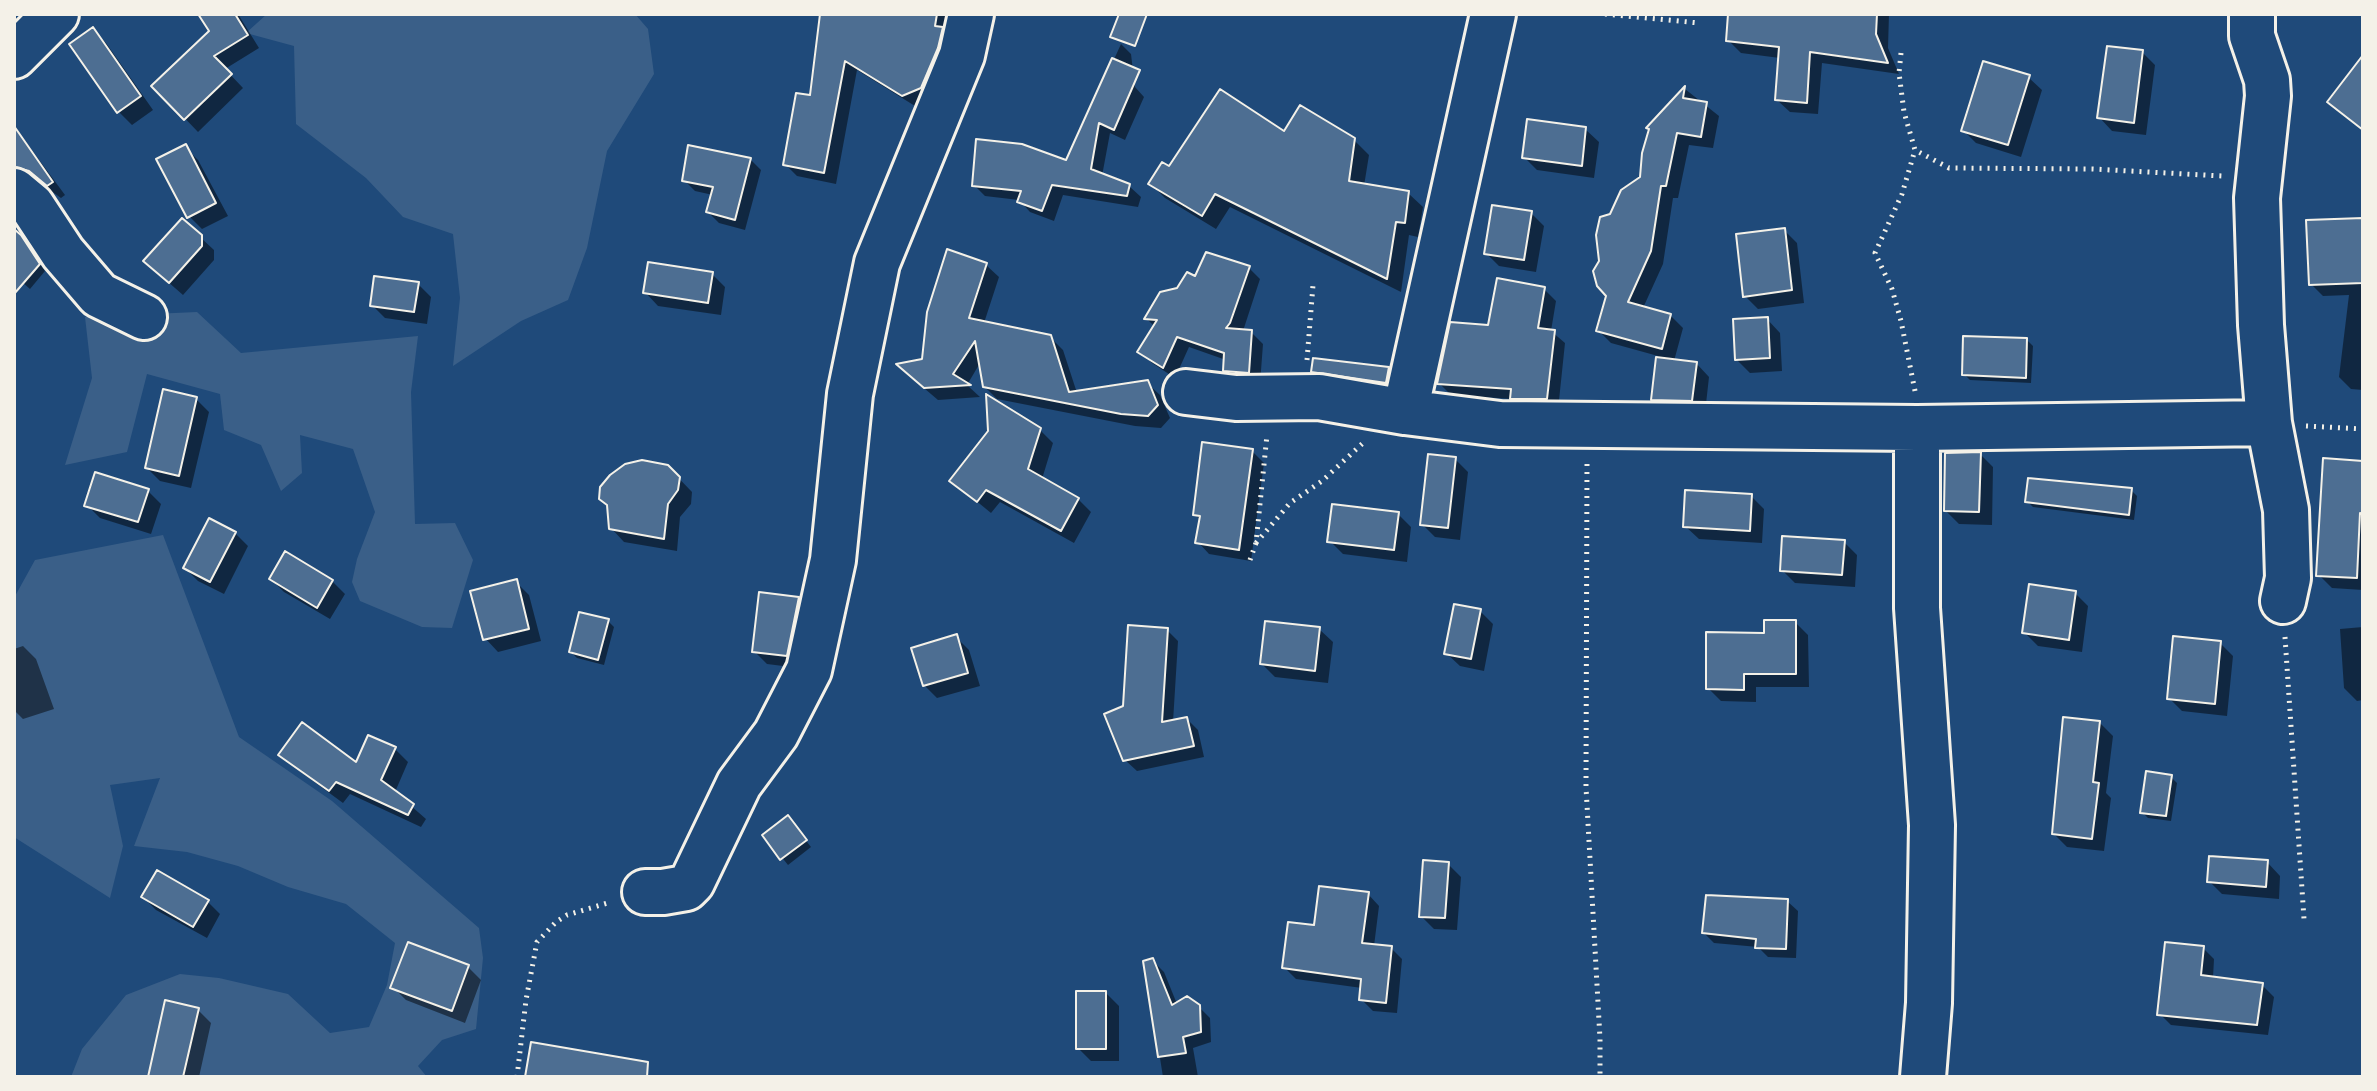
<!DOCTYPE html>
<style>
body{margin:0}
#map{position:relative;width:2377px;height:1091px;overflow:hidden;background:#1f4a7a;font-family:"Comic Neue",sans-serif}
canvas{display:block}
.frame{position:absolute;inset:0;border:16px solid #f4f1e8;pointer-events:none}
</style>
<div id="map">
<canvas width="2377" height="1091"></canvas>
<div class="frame"></div>
</div>
<script>
const ctx = document.querySelector('canvas').getContext('2d');
ctx.lineJoin = 'round';
function paint(path, color) { ctx.fillStyle = color; ctx.fill(path, 'evenodd'); }
const toPath = rows => new Path2D(rows.map(r => 'M' + r).join(''));
function stroke(path, color, width, dash) { ctx.strokeStyle = color; ctx.lineWidth = width; ctx.lineCap = dash ? 'butt' : 'round'; ctx.setLineDash(dash || []); ctx.stroke(path); }
paint(toPath([
 [267,14,635,14,648,29,654,74,607,151,587,248,568,300,521,321,453,366,460,298,453,234,403,217,366,178,296,124,294,46,246,33],
 [197,312,241,353,418,336,411,392,415,524,455,523,473,560,452,628,422,627,360,601,352,582,357,559,375,512,353,449,300,435,302,473,281,491,261,445,224,430,220,394,147,374,127,452,65,465,92,378,85,317],
 [163,535,239,737,332,801,479,928,483,958,476,1029,442,1040,418,1066,427,1077,71,1077,82,1049,126,995,180,974,219,978,288,994,330,1033,369,1027,387,985,395,943,346,904,288,887,238,866,187,852,134,846,160,778,110,785,123,846,110,898,14,837,14,598,35,560]
]), '#3a5f88');
paint(toPath([
 [201,14,238,14,259,48,225,69,243,88,198,132,154,86,211,31],
 [867,14,950,14,933,100,915,106,857,70,836,184,797,176,785,164,812,98],
 [1764,14,1889,14,1888,48,1899,74,1822,63,1818,114,1790,112,1777,100,1780,58,1741,53,1728,40],
 [93,30,106,43,153,110,132,125,119,112,71,45],
 [1121,44,1131,54,1135,87,1144,97,1125,140,1110,133,1102,176,1129,186,1141,197,1138,207,1063,195,1054,221,1030,212,1019,200,985,196,974,185,1067,163],
 [2142,52,2155,65,2146,135,2112,131,2099,117],
 [2028,77,2042,90,2021,157,1976,143,1963,130],
 [1685,89,1719,116,1713,148,1689,145,1678,198,1673,198,1663,264,1643,308,1670,315,1683,328,1674,361,1696,363,1709,377,1705,413,1667,413,1654,400,1658,356,1611,343,1599,331,1609,296,1601,262,1612,216,1642,178,1651,130,1649,128],
 [14,126,65,195,61,198,34,179,21,180,14,173],
 [1585,129,1599,142,1594,178,1537,170,1524,157],
 [1285,134,1354,140,1369,155,1364,186,1408,193,1423,207,1418,237,1409,235,1401,292,1230,207,1216,229,1165,198,1151,184,1169,169],
 [185,147,198,160,228,216,202,229,189,216],
 [750,159,761,170,745,230,719,223,708,212,713,195,695,191,684,180],
 [1531,213,1544,226,1536,272,1499,266,1486,253],
 [2363,220,2363,390,2351,389,2339,377,2349,295,2323,296,2311,284],
 [1784,230,1797,243,1804,303,1758,309,1745,296],
 [200,237,214,250,214,260,183,295,159,274],
 [24,241,45,271,30,289,14,275,14,252],
 [986,265,999,277,984,323,1050,337,1063,350,1077,393,1147,383,1160,395,1170,418,1161,428,1135,426,997,399,984,386,980,363,967,385,980,397,938,400,911,377],
 [1249,268,1260,279,1243,331,1251,332,1263,344,1260,384,1237,382,1225,370,1226,360,1189,347,1175,378,1152,363,1140,352,1155,327,1147,319,1178,290,1196,278],
 [712,274,725,287,721,315,658,306,645,292],
 [418,284,431,297,427,324,385,318,372,305],
 [1544,289,1556,301,1551,331,1565,343,1558,410,1524,410,1513,399,1451,395,1439,383],
 [1767,319,1780,333,1782,371,1750,373,1737,360],
 [2027,340,2033,346,2031,383,1970,380,1964,374],
 [1388,369,1401,382,1398,395,1326,384,1313,371],
 [196,399,209,412,191,488,160,481,147,468],
 [1040,430,1053,443,1042,479,1078,499,1091,512,1074,543,1000,502,991,513,952,481],
 [1252,451,1264,463,1251,561,1209,554,1198,542,1201,521,1195,514],
 [1980,454,1993,467,1992,525,1959,524,1946,511],
 [1455,459,1468,472,1460,540,1435,537,1422,524],
 [2363,463,2363,590,2332,588,2319,575],
 [667,466,692,492,691,504,680,517,677,551,624,542,611,528],
 [2131,490,2137,496,2134,520,2033,507,2027,501],
 [148,491,161,504,151,534,100,518,87,505],
 [1751,496,1764,509,1762,543,1699,539,1685,526],
 [1398,514,1411,527,1407,562,1343,554,1330,541],
 [235,533,248,546,224,594,198,581,185,568],
 [1844,542,1857,555,1855,587,1795,583,1782,570],
 [286,554,332,581,345,594,330,619,284,592,271,579],
 [516,582,529,595,541,641,498,652,485,638],
 [2075,593,2088,606,2082,652,2038,646,2024,632],
 [798,599,811,612,799,668,767,664,754,651],
 [1480,611,1493,624,1484,671,1460,666,1446,653],
 [608,621,614,627,604,665,577,658,571,652],
 [1795,622,1808,635,1809,687,1756,687,1756,702,1721,701,1708,688,1766,635],
 [2363,627,2363,700,2357,701,2344,688,2340,629],
 [1319,629,1333,642,1328,683,1275,677,1262,664],
 [1167,630,1178,641,1173,722,1187,719,1198,730,1204,757,1137,771,1125,760,1124,708],
 [956,637,969,650,980,686,937,698,924,685],
 [2220,643,2233,656,2227,716,2182,711,2169,698],
 [23,646,36,659,54,709,23,719,14,710,14,649],
 [2100,723,2113,736,2106,793,2111,798,2104,851,2067,847,2054,834],
 [395,749,408,762,395,792,426,819,421,827,350,794,343,803,294,767,281,754,357,765],
 [2171,777,2177,783,2171,821,2148,818,2142,812],
 [793,824,811,847,788,865,764,835],
 [2267,862,2280,876,2279,899,2222,894,2209,881],
 [1448,864,1461,877,1457,930,1434,929,1421,916],
 [1368,894,1379,906,1374,946,1391,948,1402,959,1397,1013,1373,1011,1361,999,1362,988,1296,979,1284,967,1316,928],
 [143,897,207,901,220,914,207,938,156,910],
 [1787,901,1798,911,1796,958,1768,957,1758,947,1714,943,1704,933],
 [2203,948,2214,959,2213,978,2262,985,2274,997,2268,1035,2171,1025,2160,1014],
 [1153,961,1164,972,1177,1004,1198,1006,1210,1018,1211,1042,1193,1048,1198,1077,1163,1077,1145,963],
 [468,967,481,980,465,1023,406,1000,393,987],
 [1106,993,1119,1006,1119,1061,1091,1061,1078,1048],
 [198,1010,211,1023,199,1077,150,1077]
]), '#0007');
const building = toPath([
 [198,14,235,14,248,35,214,56,232,74,184,120,151,86,209,31,198,14],
 [820,14,937,14,935,26,943,27,938,48,921,88,902,96,845,61,824,173,783,165,796,93,810,95,820,14],
 [1119,14,1147,14,1135,46,1110,37,1119,14],
 [1728,14,1877,14,1876,34,1888,63,1810,52,1807,103,1775,100,1779,47,1726,41,1728,14],
 [93,27,141,96,117,113,69,44,93,27],
 [2107,46,2143,50,2134,123,2097,118,2107,46],
 [2363,55,2363,130,2327,102,2363,55],
 [1112,58,1140,70,1114,130,1099,123,1091,169,1130,184,1127,196,1052,185,1042,211,1017,202,1021,191,972,186,976,139,1022,144,1066,160,1112,58],
 [1983,61,2030,75,2008,145,1961,131,1983,61],
 [1685,86,1683,98,1707,102,1701,137,1677,133,1666,186,1661,186,1651,251,1628,302,1671,314,1662,349,1596,331,1606,296,1597,286,1593,271,1599,261,1596,235,1600,217,1610,214,1621,190,1640,177,1642,153,1649,129,1646,128,1685,86],
 [1220,89,1284,131,1300,105,1355,138,1349,181,1409,191,1405,223,1396,222,1387,279,1215,194,1202,216,1148,184,1162,162,1169,166,1220,89],
 [1527,119,1586,127,1582,166,1522,158,1527,119],
 [14,126,53,182,47,186,29,171,14,167,14,126],
 [186,144,216,203,187,218,156,159,186,144],
 [688,145,751,158,735,220,706,212,713,187,682,181,688,145],
 [1492,205,1532,211,1524,260,1484,254,1492,205],
 [182,218,202,235,202,246,169,283,143,261,182,218],
 [2363,218,2363,283,2309,285,2306,220,2363,218],
 [1785,228,1792,290,1743,297,1736,234,1785,228],
 [14,229,21,235,40,264,14,294,14,229],
 [947,249,987,263,969,318,1051,335,1069,392,1148,380,1158,405,1148,416,1121,414,983,387,975,341,953,374,971,385,924,388,896,364,922,359,927,312,947,249],
 [1206,252,1250,266,1230,323,1226,328,1252,330,1249,373,1223,371,1224,353,1177,337,1163,368,1137,352,1157,320,1144,319,1160,292,1177,288,1187,272,1195,276,1206,252],
 [648,262,713,272,708,303,643,293,648,262],
 [374,276,419,282,414,312,370,306,374,276],
 [1497,278,1545,287,1538,328,1555,330,1547,399,1510,399,1511,389,1437,384,1450,322,1488,325,1497,278],
 [1768,317,1770,358,1735,360,1733,319,1768,317],
 [1963,336,2027,338,2026,378,1962,375,1963,336],
 [1656,357,1697,362,1692,401,1651,400,1656,357],
 [1313,358,1389,367,1386,383,1311,372,1313,358],
 [163,389,197,397,179,476,145,468,163,389],
 [986,394,1041,428,1028,469,1079,498,1061,531,986,490,977,502,949,481,988,431,986,394],
 [1202,442,1253,449,1239,550,1195,543,1200,516,1193,515,1202,442],
 [1981,452,1979,512,1944,511,1945,453,1981,452],
 [1428,454,1456,457,1448,528,1420,525,1428,454],
 [2323,458,2363,461,2363,514,2360,513,2357,578,2316,576,2323,458],
 [642,460,668,465,680,477,678,490,668,504,664,539,609,529,607,505,599,499,600,487,610,475,625,464,642,460],
 [95,472,149,489,138,522,84,506,95,472],
 [2028,478,2132,488,2129,515,2025,502,2028,478],
 [1685,490,1752,494,1750,531,1683,527,1685,490],
 [1332,504,1399,512,1394,550,1327,542,1332,504],
 [209,518,236,532,210,582,183,568,209,518],
 [1782,536,1845,540,1842,575,1780,571,1782,536],
 [285,551,333,580,317,608,269,579,285,551],
 [517,579,529,629,483,640,470,591,517,579],
 [2029,584,2076,591,2069,640,2022,633,2029,584],
 [759,592,799,597,787,656,752,652,759,592],
 [1454,604,1481,609,1471,659,1444,654,1454,604],
 [579,612,609,619,598,660,569,652,579,612],
 [1764,620,1796,620,1796,674,1744,674,1744,690,1706,689,1706,632,1764,633,1764,620],
 [1265,621,1320,627,1315,671,1260,664,1265,621],
 [1128,625,1168,628,1162,722,1187,717,1194,746,1123,761,1104,714,1123,706,1128,625],
 [957,634,968,673,923,686,911,648,957,634],
 [2173,636,2221,641,2215,704,2167,699,2173,636],
 [2063,717,2100,721,2093,782,2099,783,2092,839,2052,834,2063,717],
 [302,722,356,762,368,735,396,747,381,780,414,804,408,815,336,782,329,791,278,755,302,722],
 [2146,771,2172,775,2166,816,2140,813,2146,771],
 [788,815,807,840,780,860,762,835,788,815],
 [2209,856,2268,860,2266,887,2207,882,2209,856],
 [1423,860,1449,862,1445,918,1419,917,1423,860],
 [157,870,209,900,193,927,141,897,157,870],
 [1319,886,1369,892,1362,943,1392,946,1386,1003,1359,1000,1361,979,1282,968,1288,922,1314,925,1319,886],
 [1706,895,1788,899,1786,949,1755,948,1756,939,1702,933,1706,895],
 [408,942,469,965,452,1011,390,988,408,942],
 [2165,942,2204,946,2201,975,2263,983,2257,1025,2157,1015,2165,942],
 [1153,958,1172,1005,1187,996,1200,1005,1201,1032,1183,1037,1186,1053,1158,1057,1143,961,1153,958],
 [1076,991,1106,991,1106,1049,1076,1049,1076,991],
 [165,1000,199,1008,183,1077,148,1077,165,1000],
 [531,1042,648,1062,647,1077,525,1077,531,1042]
]);
paint(building, '#4d6e92');
stroke(building, '#f4f1e8', 2);
const minor = toPath([
 [2252,14,2252,36,2267,80,2268,96,2257,198,2261,325,2269,423,2286,510,2288,578,2283,601],
 [14,56,56,14],
 [14,191,32,206,63,253,99,295,144,317],
 [1186,392,1236,398,1319,397,1405,412,1500,424,1917,428,2269,423],
 [1405,412,1493,14],
 [1917,428,1917,608,1932,825,1929,1003,1923,1077],
 [645,892,663,892,686,888,692,882,739,784,776,734,809,670,833,560,850,394,877,263,962,55,971,14]
]);
stroke(minor, '#f4f1e8', 50);
stroke(toPath([
 [1605,14,1699,23],
 [1901,53,1899,73,1904,112,1915,150,1949,168,2093,169,2222,176],
 [1307,360,1313,285],
 [1915,391,1901,321,1892,289,1875,253,1902,194,1915,150],
 [2306,426,2363,429],
 [1587,464,1586,787,1600,1039,1600,1077],
 [1256,543,1290,503,1322,481,1363,443],
 [1250,560,1256,543,1267,435],
 [2285,637,2304,919],
 [517,1077,526,1000,537,942,556,922,567,915,611,902]
]), '#f4f1e8', 5, [2, 6]);
stroke(minor, '#1f4a7a', 44);
</script>
